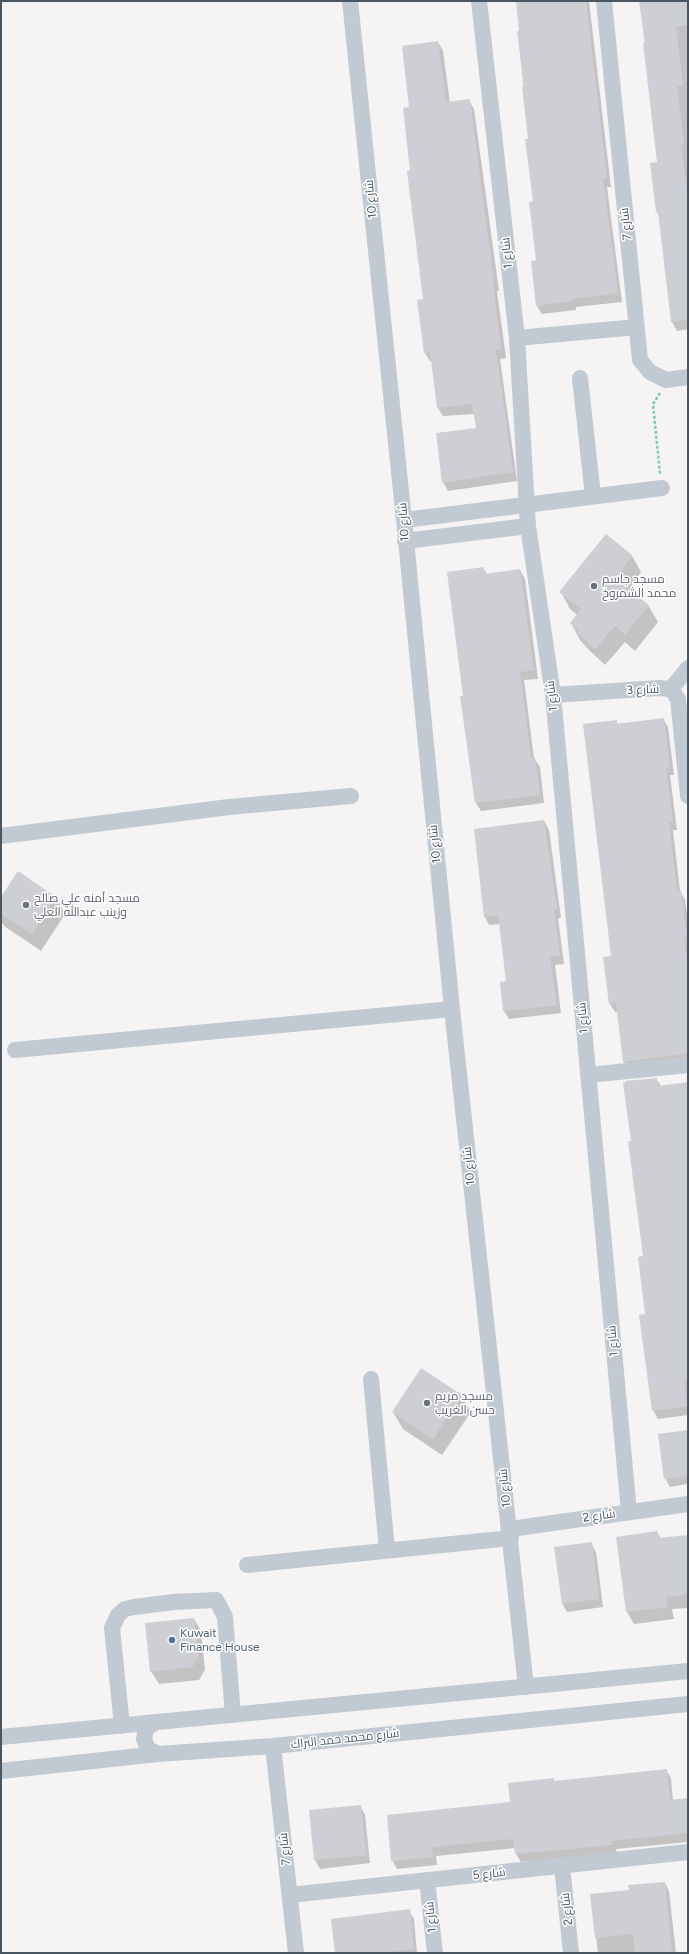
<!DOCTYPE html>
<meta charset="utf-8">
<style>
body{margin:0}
#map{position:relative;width:689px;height:1954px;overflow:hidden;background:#f5f3f3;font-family:Figtree,sans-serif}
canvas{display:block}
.frame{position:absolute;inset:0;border:2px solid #4a5661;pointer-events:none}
</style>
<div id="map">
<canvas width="689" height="1954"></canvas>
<div class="frame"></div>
</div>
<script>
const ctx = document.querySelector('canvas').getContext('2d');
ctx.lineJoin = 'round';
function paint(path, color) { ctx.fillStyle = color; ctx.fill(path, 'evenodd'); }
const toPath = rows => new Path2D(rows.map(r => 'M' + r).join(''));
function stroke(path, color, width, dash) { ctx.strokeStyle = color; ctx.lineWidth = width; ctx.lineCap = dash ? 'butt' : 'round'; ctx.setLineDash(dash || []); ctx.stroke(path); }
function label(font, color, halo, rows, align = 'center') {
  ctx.font = font + ' Figtree,Cairo,sans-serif'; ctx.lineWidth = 3; ctx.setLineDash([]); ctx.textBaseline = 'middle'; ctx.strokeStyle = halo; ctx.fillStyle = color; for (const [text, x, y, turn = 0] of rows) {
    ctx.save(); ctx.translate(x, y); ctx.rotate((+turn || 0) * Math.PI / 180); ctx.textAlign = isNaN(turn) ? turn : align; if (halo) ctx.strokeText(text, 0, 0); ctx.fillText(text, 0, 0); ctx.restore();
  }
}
paint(toPath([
 [517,1,589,1,611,187,607,187,622,302,576,307,576,310,542,314,537,306,538,261,529,140,518,32,521,32],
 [640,1,688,1,688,329,677,331,672,322,660,217,657,212,658,163],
 [438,42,443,51,450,103,469,101,474,109,499,291,497,291,506,358,500,359,517,481,448,491,443,482,477,429,475,414,443,416,438,408,432,361,430,361,425,353,419,301,424,300,411,172,410,108],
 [632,556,641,572,629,591,648,605,658,622,635,651,625,642,605,665,588,649,580,640,571,623,577,615,570,609,561,592],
 [483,568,487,575,520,570,525,579,538,679,524,680,534,758,540,767,544,803,481,811,476,803],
 [663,719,668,727,674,775,670,775,677,830,673,830,680,891,685,900,688,922,688,1062,629,1070,624,1062,618,1012,615,1012,610,1004,604,958,612,957,616,721,618,724],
 [544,821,549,830,561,918,558,918,564,964,555,965,561,1013,509,1019,504,1011,501,983,507,982,500,924,489,925,485,917],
 [56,897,65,914,41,951,4,926,1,921,1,899],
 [656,1079,661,1086,688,1083,688,1415,658,1419,653,1410,644,1257,632,1142],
 [461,1396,471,1412,442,1455,403,1429,393,1412],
 [688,1431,688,1484,670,1487,665,1478],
 [657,1532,661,1539,688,1536,688,1608,672,1609,674,1619,634,1624,627,1612],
 [591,1543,596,1552,603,1607,567,1612,562,1603],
 [194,1619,201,1631,205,1670,199,1680,159,1684,151,1671],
 [666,1770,671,1778,673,1801,688,1799,688,1842,616,1849,617,1853,521,1862,516,1854,515,1848,436,1856,437,1865,397,1869,392,1860,511,1803,553,1779,554,1782],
 [360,1806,365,1815,370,1863,320,1869,315,1860,310,1811],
 [665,1883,669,1891,676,1953,598,1953,591,1895,630,1891],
 [409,1911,414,1919,417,1953,336,1953]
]), '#0003');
paint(toPath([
 [516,1,586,1,607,178,603,179,618,293,572,299,572,301,536,306,531,261,536,260,529,202,533,201,525,139,528,139,522,86,524,86,517,31,519,31],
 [639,1,688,1,688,25,676,27,683,86,677,86,684,145,681,145,688,198,688,320,671,322,658,212,656,212,650,163,657,162,643,43,645,43],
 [438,41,446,102,470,99,494,283,493,283,501,350,496,350,513,472,442,483,436,433,476,428,472,404,437,408,430,352,424,353,417,300,423,299,407,171,410,171,403,108,409,107,402,46],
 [606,534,632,555,616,580,649,605,625,635,615,626,595,649,577,633,578,630,570,623,581,609,559,592],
 [484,567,484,574,520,569,534,670,520,672,531,758,535,757,540,795,475,803,460,696,463,696,447,572],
 [664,718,670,767,666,767,673,822,669,822,677,891,681,890,687,937,684,938,688,969,688,1053,623,1062,616,1003,609,1004,603,957,611,956,583,724,617,720,617,724],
 [544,820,557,909,554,910,560,956,550,957,557,1005,503,1011,500,982,506,981,498,915,484,917,474,829],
 [18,871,56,897,32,934,1,914,1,897],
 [657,1078,658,1086,688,1082,688,1379,684,1379,687,1406,652,1411,639,1315,645,1314,638,1257,643,1256,628,1141,631,1141,623,1083,626,1083,625,1081],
 [421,1368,462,1395,433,1439,392,1412],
 [688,1430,688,1476,664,1479,658,1434],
 [657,1531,658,1538,688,1535,688,1594,666,1597,667,1607,626,1612,616,1537],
 [592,1542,599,1599,562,1604,554,1547],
 [194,1618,199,1657,192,1667,150,1672,145,1623],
 [667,1769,670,1800,688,1798,688,1833,612,1841,613,1845,515,1854,513,1839,432,1847,433,1857,391,1861,387,1815,510,1802,508,1783,554,1778,554,1781],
 [361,1805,366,1855,314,1860,309,1810],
 [665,1882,672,1953,635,1953,633,1934,595,1938,590,1894,629,1890,628,1885],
 [410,1909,414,1949,381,1953,335,1953,331,1919]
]), '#cdcfd5');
stroke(toPath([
 [660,393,653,404,660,474]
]), '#7ad0a6', 2.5, [3, 2]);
stroke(toPath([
 [350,1,404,520,452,1009,526,1687],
 [479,1,517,338,528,526,553,695,629,1512],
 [604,1,640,360,650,372,666,380,688,377],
 [517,338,637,327],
 [580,378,593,496],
 [404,520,662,488],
 [405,541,528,526],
 [671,689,688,668],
 [553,695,659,688,671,689,678,699,688,796],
 [1,836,229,807,351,796],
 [15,1050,452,1009],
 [588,1075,688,1065],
 [371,1379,387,1550],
 [510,1529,688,1504],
 [247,1565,511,1538],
 [155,1723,146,1728,144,1739,148,1749,158,1754],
 [122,1726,112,1628,118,1615,125,1609,134,1607,174,1602,216,1600,221,1609,225,1617,233,1715],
 [1,1737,688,1671],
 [273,1746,296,1953],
 [1,1771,158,1754,273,1746,688,1704],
 [562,1866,571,1953],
 [427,1880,435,1953],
 [290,1895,688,1852]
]), '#c1cad2', 16);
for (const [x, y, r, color] of [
 [594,586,4,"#6b7280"],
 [26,905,4,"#6b7280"],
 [427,1403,4,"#6b7280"],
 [172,1640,4,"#5c6f8a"]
]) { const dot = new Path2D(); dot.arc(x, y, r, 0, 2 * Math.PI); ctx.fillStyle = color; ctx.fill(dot); stroke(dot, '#fff', 1.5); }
label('12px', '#4a5661', '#fff', [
 ["شارع 10",371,199,-96],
 ["شارع 7",626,224,-96],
 ["شارع 1",507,253,-96],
 ["شارع 10",404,522,-94],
 ["شارع 3",643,690,-3],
 ["شارع 1",552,696,-97],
 ["شارع 10",435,844,-96],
 ["شارع 1",583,1018,-95],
 ["شارع 10",469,1166,-96],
 ["شارع 1",613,1341,-95],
 ["شارع 10",505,1488,-96],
 ["شارع 2",599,1516,-8],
 ["شارع محمد حمد البراك",345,1739,-6],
 ["شارع 7",285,1849,-96],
 ["شارع 5",489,1874,-6],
 ["شارع 2",567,1909,-96],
 ["شارع 1",431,1917,-96]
]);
label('12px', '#5b616d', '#fff', [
 ["مسجد جاسم",602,579],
 ["محمد الشمروخ",602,593],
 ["مسجد آمنه علي صالح",34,898],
 ["وزينب عبدالله العلي",34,912],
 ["مسجد مريم",435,1396],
 ["حسن الغريب",435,1410]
], 'left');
label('12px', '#4e5e75', '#fff', [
 ["Kuwait",180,1633],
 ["Finance House",180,1647]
], 'left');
</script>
